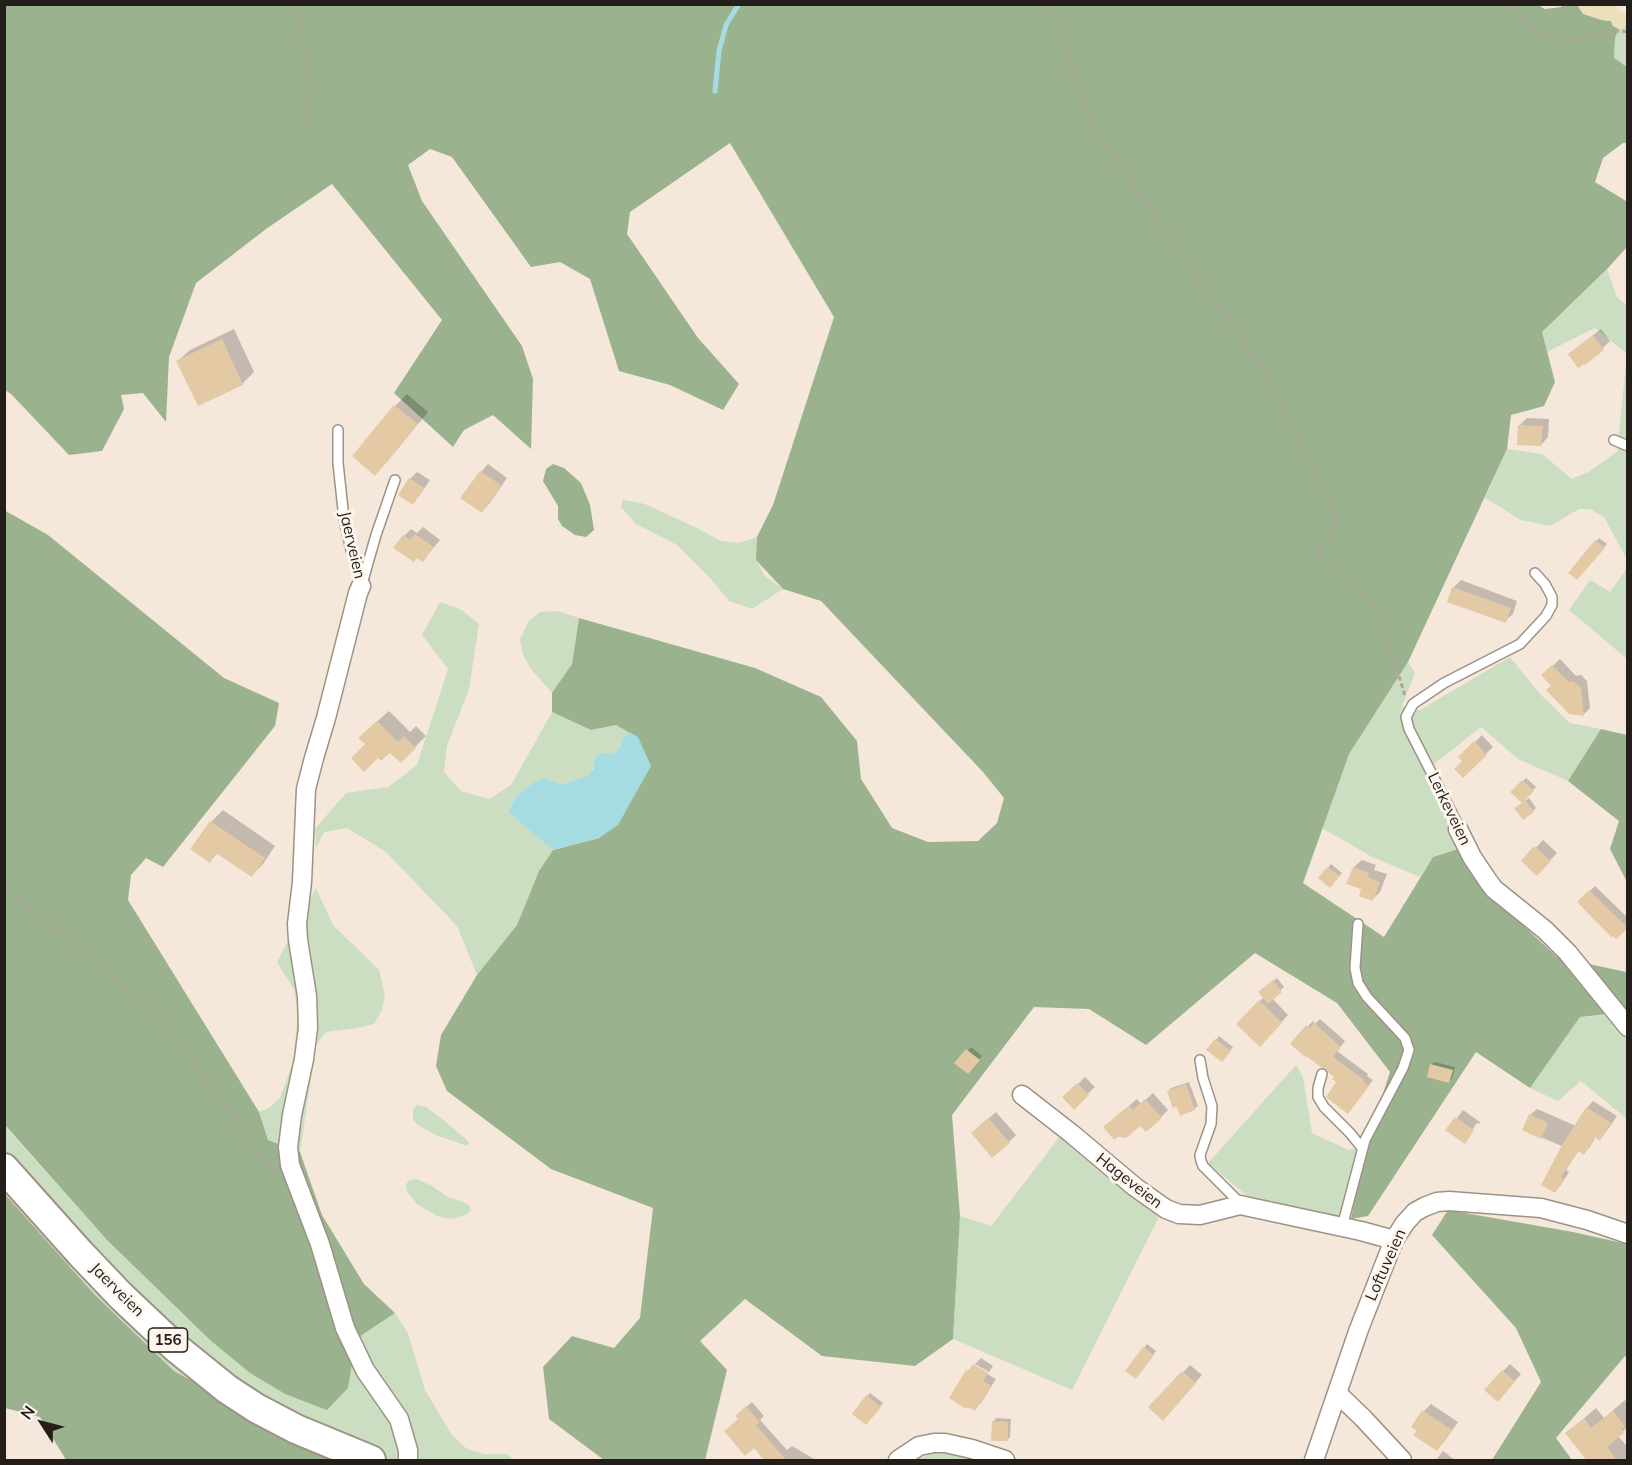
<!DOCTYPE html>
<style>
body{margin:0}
#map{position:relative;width:1632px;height:1465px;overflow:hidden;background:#f5e8da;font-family:Mulish,sans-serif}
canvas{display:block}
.frame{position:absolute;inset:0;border:6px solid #231e19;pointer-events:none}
.north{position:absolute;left:12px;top:1393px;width:60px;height:60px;-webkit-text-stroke:4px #fef6ee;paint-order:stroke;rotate:306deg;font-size:16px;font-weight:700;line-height:24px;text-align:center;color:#231e19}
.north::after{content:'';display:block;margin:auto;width:21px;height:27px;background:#231e19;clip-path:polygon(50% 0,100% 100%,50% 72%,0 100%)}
</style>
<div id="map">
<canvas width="1632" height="1465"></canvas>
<div class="frame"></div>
<div class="north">N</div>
</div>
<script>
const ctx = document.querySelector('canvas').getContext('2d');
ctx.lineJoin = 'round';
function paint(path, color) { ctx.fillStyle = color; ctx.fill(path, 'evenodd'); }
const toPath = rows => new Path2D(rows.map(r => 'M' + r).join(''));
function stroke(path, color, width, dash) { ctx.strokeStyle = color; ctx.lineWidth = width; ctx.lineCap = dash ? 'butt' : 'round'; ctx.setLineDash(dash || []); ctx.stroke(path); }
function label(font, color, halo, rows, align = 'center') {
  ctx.font = font + ' Mulish,sans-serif'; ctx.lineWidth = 6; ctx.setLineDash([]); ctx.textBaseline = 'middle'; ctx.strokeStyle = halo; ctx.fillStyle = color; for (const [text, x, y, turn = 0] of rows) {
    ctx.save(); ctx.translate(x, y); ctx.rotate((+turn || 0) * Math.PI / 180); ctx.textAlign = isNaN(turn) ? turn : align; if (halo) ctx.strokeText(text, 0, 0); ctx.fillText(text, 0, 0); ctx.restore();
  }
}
paint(toPath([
 [1624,27,1627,27,1627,67,1614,58,1615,38,1619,29],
 [1607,269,1617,297,1627,306,1627,554,1625,556,1604,517,1590,509,1579,509,1550,526,1521,520,1485,498,1507,449,1542,454,1572,479,1588,472,1617,452,1627,354,1595,328,1547,352,1542,332],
 [623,500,645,504,697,528,721,541,739,543,757,537,756,560,765,576,783,589,752,609,729,601,710,578,677,545,636,524,621,507],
 [1627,568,1627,659,1569,610,1590,580,1610,592],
 [440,602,462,610,479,624,469,689,447,746,444,772,461,791,489,799,511,785,552,712,591,730,616,725,629,732,622,739,621,746,613,754,600,753,594,767,588,776,561,785,546,778,534,782,516,797,508,812,553,850,539,871,517,925,477,975,457,926,386,852,347,828,324,832,316,848,315,829,346,793,388,787,417,765,448,669,422,635],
 [558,611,579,618,572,664,552,693,530,668,523,655,520,639,529,621,540,612],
 [1510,657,1541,695,1570,723,1601,729,1568,781,1518,759,1481,727,1424,772,1461,848,1433,857,1420,877,1372,857,1322,828,1349,754,1408,662,1415,673,1402,706,1420,710],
 [316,888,333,925,379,970,385,995,382,1010,374,1024,357,1028,326,1032,316,1045,300,1152,268,1140,259,1112,269,1108,280,1098,293,1062,298,1013,294,990,277,962],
 [1615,1014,1627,1029,1627,1119,1581,1081,1558,1101,1530,1088,1580,1017],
 [1296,1065,1303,1077,1312,1133,1349,1150,1366,1146,1351,1219,1254,1202,1208,1163],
 [417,1105,426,1107,445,1121,469,1142,467,1146,436,1135,418,1125,413,1120,413,1109],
 [4,1125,107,1240,211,1341,250,1373,285,1394,356,1339,395,1313,408,1333,425,1390,452,1435,467,1449,484,1454,506,1454,515,1460,335,1460,174,1371,95,1295,5,1193],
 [1061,1135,1159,1217,1072,1390,953,1339,960,1216,991,1226],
 [417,1179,432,1186,448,1197,463,1202,470,1206,471,1210,466,1215,451,1219,437,1216,417,1204,407,1192,406,1184,410,1180],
 [938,1451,968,1457,979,1460,916,1460]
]), '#cbdec1');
paint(toPath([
 [1536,4,1545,9,1561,7,1563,5,1577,4,1593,17,1602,20,1611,21,1613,26,1619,29,1615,38,1614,58,1627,67,1627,143,1623,143,1603,158,1595,182,1626,201,1628,207,1627,247,1607,269,1542,332,1555,382,1544,406,1511,415,1507,449,1408,662,1349,754,1303,883,1384,937,1433,857,1461,848,1482,887,1557,957,1626,972,1627,970,1627,1012,1580,1017,1530,1088,1476,1052,1368,1216,1351,1219,1366,1146,1390,1072,1337,1003,1255,953,1146,1045,1089,1009,1034,1007,952,1115,960,1216,953,1339,915,1366,822,1356,745,1299,700,1341,727,1370,705,1460,604,1460,549,1419,543,1367,572,1336,614,1348,640,1318,653,1208,551,1169,447,1091,436,1066,441,1035,477,975,517,925,539,871,553,850,599,838,637,737,616,725,591,730,552,712,552,693,572,664,579,618,755,668,821,697,857,741,861,779,892,828,928,842,978,841,997,823,1004,798,983,772,821,601,783,589,756,560,757,537,773,505,834,317,730,143,630,212,627,234,698,338,739,384,723,410,670,385,619,371,590,279,560,262,531,267,452,157,430,149,408,165,422,201,522,346,533,379,531,449,493,415,464,430,453,447,394,393,442,320,332,184,266,229,196,283,169,357,166,422,143,393,121,395,124,409,102,451,69,455,11,394,5,390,4,5],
 [553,464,564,468,581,483,590,505,594,530,586,537,575,535,562,526,558,519,558,506,543,481,546,469],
 [4,510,48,535,224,678,279,703,275,726,163,867,146,858,131,875,128,900,259,1112,268,1140,300,1152,322,1215,364,1284,395,1313,356,1339,348,1388,327,1410,285,1394,250,1373,211,1341,107,1240,5,1125],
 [1601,729,1627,735,1627,882,1610,849,1619,821,1568,781],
 [4,1193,95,1295,174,1371,335,1460,66,1460,40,1417,5,1408],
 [1448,1210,1573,1232,1627,1244,1627,1357,1625,1356,1556,1438,1572,1460,1492,1460,1541,1382,1516,1328,1432,1235]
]), '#9ab28e');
paint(toPath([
 [1577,5,1615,5,1618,9,1627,15,1627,27,1624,27,1619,29,1613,26,1611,21,1602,20,1583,14]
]), '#eae1bb');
paint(toPath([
 [629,732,638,737,651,766,618,825,599,838,553,850,508,812,516,797,534,782,546,778,561,785,588,776,594,768,594,760,600,753,613,754,621,746,622,739]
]), '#a5dce1');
paint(toPath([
 [234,329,254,372,242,384,198,404,178,361,190,350],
 [1601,329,1610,341,1603,348,1578,347],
 [407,394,428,412,386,463,375,474,354,456,395,406],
 [1527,418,1549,419,1548,437,1541,445,1520,425],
 [488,464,507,478,489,504,482,511,481,472],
 [417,472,430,480,420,495,412,503,410,479],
 [423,527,440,540,423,560,404,536,411,529,417,533],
 [1599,538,1607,544,1577,578,1570,573],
 [1461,580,1517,601,1513,614,1505,621,1453,588],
 [1560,659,1576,676,1581,675,1587,681,1590,708,1583,715,1543,675],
 [389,711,410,732,416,726,426,736,401,761,390,750,367,744,372,726],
 [1482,735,1493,747,1463,776,1464,761,1460,757],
 [1526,778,1536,787,1522,801,1512,792],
 [1529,798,1536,808,1533,811,1519,805],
 [223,810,275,846,263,864,252,875,218,853,210,861,192,849,211,822],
 [1543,840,1557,853,1544,867,1523,861],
 [1362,860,1376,865,1374,870,1387,874,1380,892,1373,899,1363,888,1348,883,1354,867],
 [1331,864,1342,873,1333,883,1320,878],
 [1595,886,1628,918,1628,926,1616,937,1579,902],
 [1277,978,1284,987,1272,998,1288,1015,1260,1045,1238,1024,1264,997,1263,989],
 [1320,1019,1345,1041,1337,1051,1368,1074,1367,1076,1373,1080,1348,1112,1338,1082,1308,1026,1313,1021,1315,1024],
 [1219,1036,1233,1047,1225,1057,1208,1050],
 [971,1047,982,1056,968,1072,956,1063],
 [1435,1062,1455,1067,1452,1078,1449,1081,1431,1065],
 [1085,1077,1095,1087,1074,1107,1065,1097],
 [1189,1082,1198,1106,1194,1109,1168,1092,1171,1088],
 [1153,1093,1168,1110,1161,1117,1141,1124,1112,1120,1137,1099,1141,1104],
 [1593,1101,1617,1116,1606,1132,1600,1139,1596,1136,1590,1147,1583,1153,1579,1150,1566,1170,1569,1172,1561,1185,1555,1191,1564,1147,1524,1130,1530,1115,1537,1109,1576,1126,1587,1108],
 [1463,1110,1480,1122,1479,1124,1477,1123,1468,1136,1470,1136,1464,1142,1448,1130],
 [996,1112,1016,1135,1009,1142,980,1126],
 [1147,1344,1156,1351,1139,1374,1127,1370],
 [981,1358,993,1366,989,1372,975,1364],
 [1510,1364,1521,1374,1505,1392,1503,1371],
 [1190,1365,1202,1375,1170,1412,1150,1407],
 [973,1366,996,1379,981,1403,974,1409,968,1405,967,1371],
 [870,1393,883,1403,869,1420,867,1396],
 [1625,1400,1628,1404,1628,1427,1618,1436,1628,1447,1628,1460,1589,1460,1567,1433,1596,1408,1604,1418],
 [752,1402,764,1416,760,1420,787,1450,792,1446,814,1459,814,1460,767,1460,739,1419,742,1411],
 [1431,1404,1458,1422,1444,1442,1437,1449,1419,1430,1413,1427,1424,1411],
 [996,1418,1011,1419,1010,1437,1007,1440,993,1422],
 [1443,1451,1455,1460,1436,1460]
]), '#0003');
stroke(toPath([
 [715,91,719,51,726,25,739,4]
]), '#a5dce1', 5);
paint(toPath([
 [1593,335,1604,350,1585,365,1584,364,1578,368,1568,354],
 [222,339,243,385,198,406,176,361],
 [394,405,418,424,375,476,352,456],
 [1518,425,1543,426,1541,446,1517,445],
 [480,471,501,485,482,513,460,498],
 [409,478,424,488,413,505,398,495],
 [415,534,434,547,423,562,417,558,414,562,393,548,403,535,410,540],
 [1595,540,1605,548,1577,580,1568,573],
 [1452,587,1511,608,1506,623,1447,602],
 [1552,665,1569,682,1573,681,1581,688,1584,716,1569,714,1546,690,1551,686,1541,675],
 [377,721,398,742,404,736,416,748,401,763,390,753,381,761,378,758,364,772,351,758,365,744,358,738],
 [1474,741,1487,755,1463,778,1454,769,1462,761,1458,757],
 [1522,780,1534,791,1524,801,1525,800,1534,812,1523,820,1514,808,1522,803,1510,792],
 [210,821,265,858,252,877,216,853,210,863,190,849],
 [1534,846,1551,861,1537,876,1521,861],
 [1327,867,1340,876,1330,888,1318,878],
 [1353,867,1369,873,1368,877,1380,882,1373,901,1359,896,1361,889,1346,884],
 [1589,890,1628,928,1616,939,1613,936,1612,938,1577,902],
 [1273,980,1282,992,1268,1004,1258,992],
 [1259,1000,1282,1023,1260,1047,1236,1024],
 [1314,1023,1341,1047,1333,1057,1364,1080,1363,1082,1369,1086,1348,1114,1326,1097,1336,1082,1332,1079,1334,1077,1329,1073,1326,1069,1321,1067,1306,1056,1305,1057,1290,1044,1306,1025,1310,1028],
 [1215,1039,1231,1051,1222,1062,1206,1050],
 [966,1049,980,1060,968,1074,954,1063],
 [1430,1064,1453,1070,1449,1083,1427,1077],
 [1077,1083,1089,1095,1074,1110,1062,1097],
 [1186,1084,1195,1110,1180,1116,1176,1106,1173,1109,1167,1091],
 [1145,1099,1162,1118,1146,1132,1140,1126,1126,1138,1118,1137,1114,1140,1103,1127,1129,1106,1133,1110],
 [1586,1107,1611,1123,1600,1141,1595,1137,1584,1155,1578,1151,1561,1177,1564,1179,1555,1193,1541,1185,1561,1147],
 [1529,1114,1548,1123,1541,1139,1522,1130],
 [1455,1117,1474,1130,1465,1144,1445,1130],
 [988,1118,1010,1143,992,1158,971,1133],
 [1143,1347,1154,1355,1136,1379,1125,1371],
 [973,1364,988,1373,983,1381,991,1386,975,1411,968,1407,966,1409,949,1398,966,1370,968,1371],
 [1502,1370,1515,1382,1498,1402,1484,1390],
 [1182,1371,1196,1383,1163,1421,1148,1407],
 [866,1395,881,1407,866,1425,852,1414],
 [746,1406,760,1422,756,1425,787,1461,765,1461,754,1448,745,1456,724,1431,738,1419,735,1416],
 [1422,1410,1452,1430,1437,1451,1413,1435,1417,1431,1411,1427],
 [1613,1411,1625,1427,1621,1429,1624,1433,1607,1447,1617,1461,1587,1461,1565,1433,1584,1418,1591,1428],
 [992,1421,1008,1422,1008,1441,991,1441]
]), '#e3c9a4');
const lane = toPath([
 [338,430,338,463,344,519,351,550,357,561,361,586],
 [1614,440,1628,446],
 [362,584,376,535,395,480],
 [1458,829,1456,821,1409,729,1406,717,1413,704,1444,683,1520,644,1546,616,1552,605,1552,597,1545,584,1535,573],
 [1200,1060,1203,1078,1212,1106,1211,1124,1200,1155,1201,1161,1203,1166,1237,1200,1240,1205],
 [1322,1074,1318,1088,1318,1097,1324,1107,1350,1133,1362,1148],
 [1342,1227,1365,1140,1403,1068,1409,1050,1405,1038,1367,997,1358,983,1355,968,1358,924]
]);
const street = toPath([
 [361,586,358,593,326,718,314,758,306,789,302,882,297,924,298,940,307,996,308,1028,304,1059,292,1115,288,1147,290,1165,320,1244,345,1328,365,1370,399,1419,408,1450,408,1460],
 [1458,829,1472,857,1488,881,1494,889,1545,930,1568,953,1628,1027],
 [1022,1095,1072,1134,1135,1187,1166,1209,1179,1214,1200,1215,1240,1205,1361,1231,1394,1240],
 [1338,1394,1363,1418,1402,1460],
 [898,1460,919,1446,934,1443,945,1443,972,1449,1005,1460],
 [1314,1460,1359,1329,1394,1240,1405,1223,1415,1212,1424,1207,1437,1202,1449,1201,1541,1208,1587,1220,1628,1234]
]);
const primary = toPath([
 [4,1168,80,1253,121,1296,175,1347,227,1389,256,1408,296,1429,371,1460]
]);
stroke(lane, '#9d9285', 12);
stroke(street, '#9d9285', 21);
stroke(primary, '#9d9285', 32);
stroke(toPath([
 [295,4,306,52,309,84,305,125],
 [1049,4,1089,121,1261,368,1339,521,1318,554,1380,612,1405,696],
 [1511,4,1531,28,1560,38,1583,41,1592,33,1620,31,1628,32],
 [4,891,72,941,164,1022,273,1171]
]), '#b0a69b', 3, [4.5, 3]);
stroke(lane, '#fff', 9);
stroke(street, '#fff', 18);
stroke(primary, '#fff', 28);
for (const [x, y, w] of [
 [168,1340,39]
]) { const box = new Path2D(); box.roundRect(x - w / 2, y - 12, w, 24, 4.5); ctx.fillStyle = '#fef6ee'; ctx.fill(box); stroke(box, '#231e19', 1.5); }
label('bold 15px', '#231e19', null, [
 ["156",168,1340]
]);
label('16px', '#231e19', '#fef6ee', [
 ["Jaerveien",352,545,77],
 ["Lerkeveien",1449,809,64],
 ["Hageveien",1129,1181,38],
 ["Loftuveien",1386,1265,-66],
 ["Jaerveien",117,1290,45]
]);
</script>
